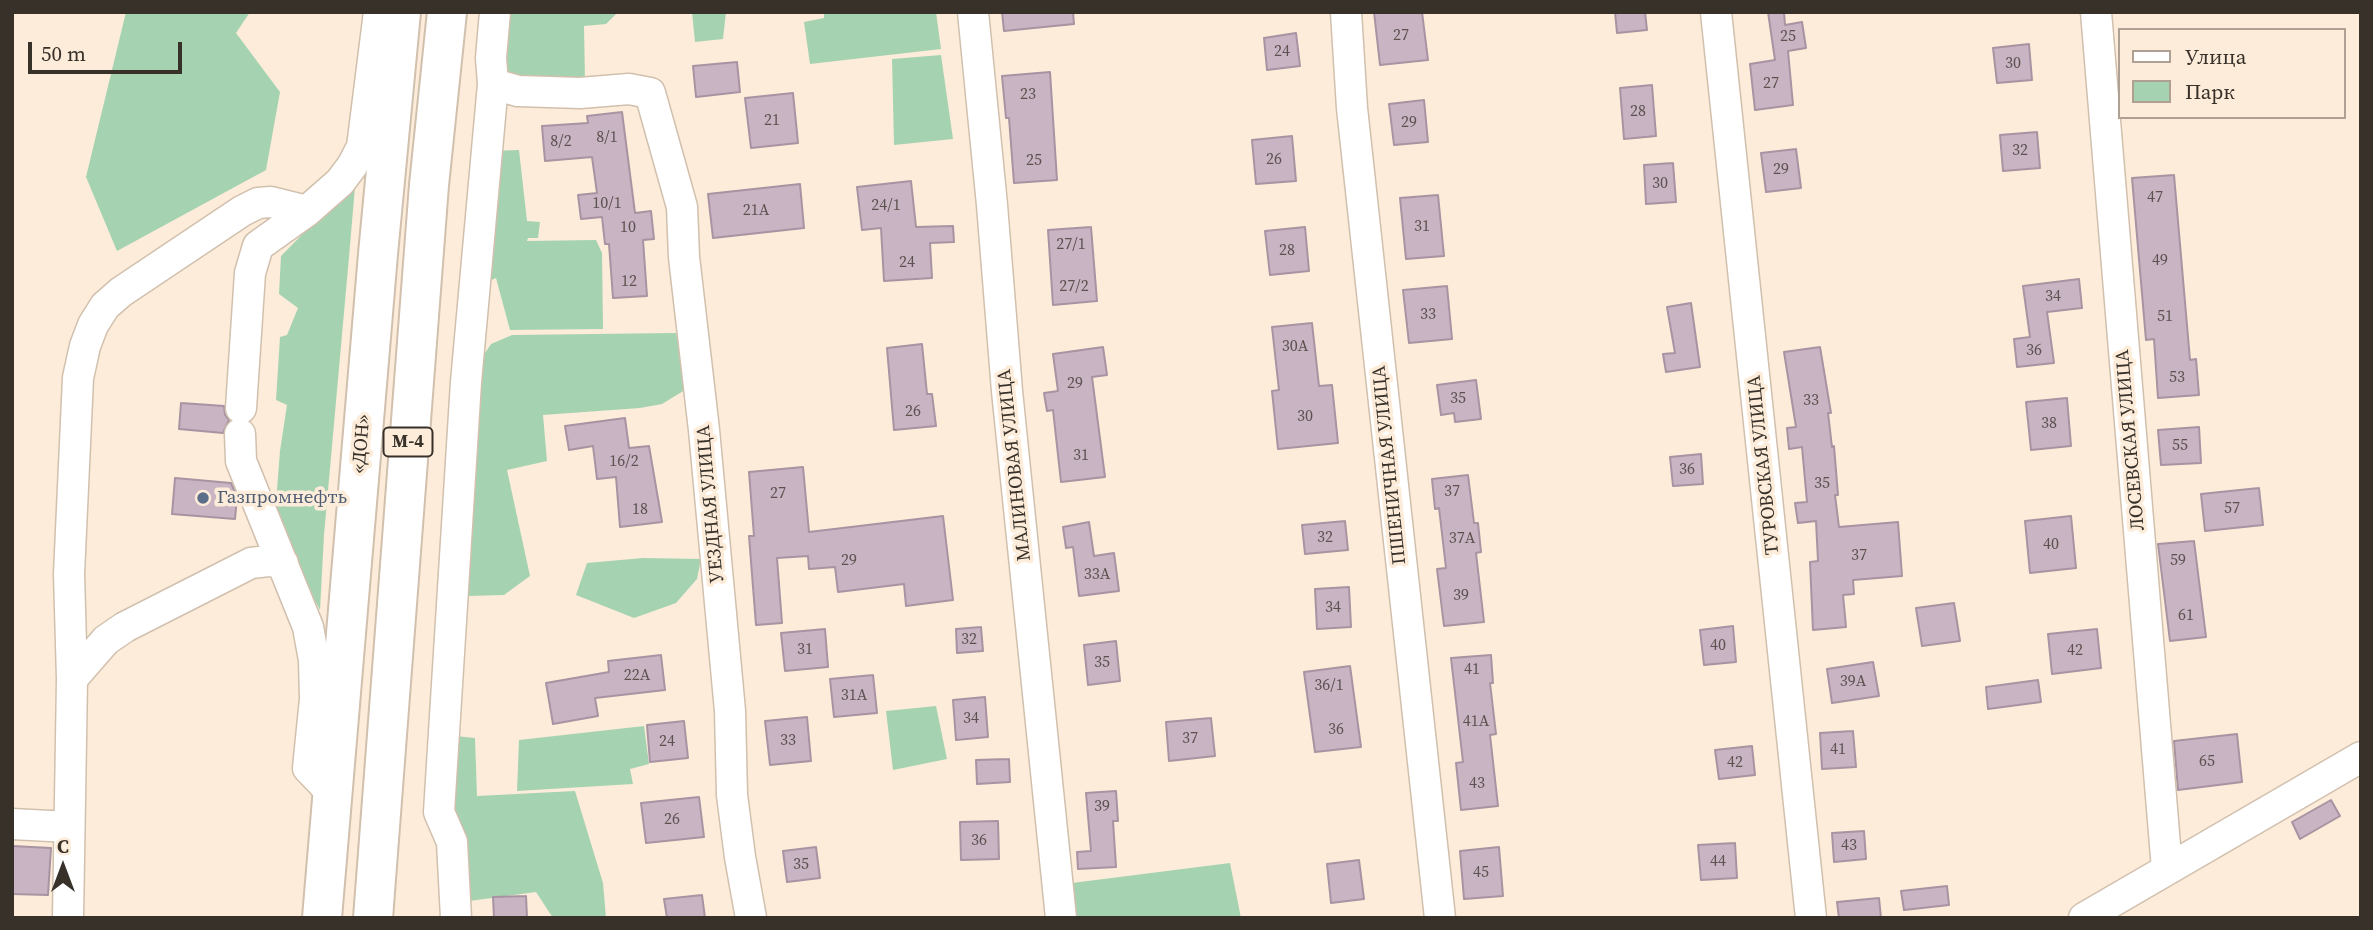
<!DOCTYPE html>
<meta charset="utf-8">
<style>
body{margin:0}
#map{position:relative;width:2373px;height:930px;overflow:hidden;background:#fdecd9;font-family:"Source Serif 4",serif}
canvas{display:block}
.frame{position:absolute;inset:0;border:14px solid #37312a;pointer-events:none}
.legend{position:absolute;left:2118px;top:28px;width:228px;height:91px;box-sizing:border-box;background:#fdecd9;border:2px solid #aea193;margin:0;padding:9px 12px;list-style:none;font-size:21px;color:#37312a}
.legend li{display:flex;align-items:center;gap:14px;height:35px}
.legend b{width:35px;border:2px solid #aea193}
.north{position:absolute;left:28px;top:832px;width:70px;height:70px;-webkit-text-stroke:5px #fdecd9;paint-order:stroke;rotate:0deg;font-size:19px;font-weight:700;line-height:28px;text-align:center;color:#37312a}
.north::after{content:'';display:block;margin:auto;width:24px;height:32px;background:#37312a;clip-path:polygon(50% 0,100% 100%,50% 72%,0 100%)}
.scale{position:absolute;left:28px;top:42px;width:154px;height:32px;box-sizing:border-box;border:4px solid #37312a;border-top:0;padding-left:9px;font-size:21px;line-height:24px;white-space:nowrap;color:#37312a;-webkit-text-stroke:5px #fdecd9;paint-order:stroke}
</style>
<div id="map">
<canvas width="2373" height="930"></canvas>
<div class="frame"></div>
<ul class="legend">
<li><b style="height:9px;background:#fff"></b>Улица</li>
<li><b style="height:19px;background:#a5d3b1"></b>Парк</li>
</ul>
<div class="north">С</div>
<div class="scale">50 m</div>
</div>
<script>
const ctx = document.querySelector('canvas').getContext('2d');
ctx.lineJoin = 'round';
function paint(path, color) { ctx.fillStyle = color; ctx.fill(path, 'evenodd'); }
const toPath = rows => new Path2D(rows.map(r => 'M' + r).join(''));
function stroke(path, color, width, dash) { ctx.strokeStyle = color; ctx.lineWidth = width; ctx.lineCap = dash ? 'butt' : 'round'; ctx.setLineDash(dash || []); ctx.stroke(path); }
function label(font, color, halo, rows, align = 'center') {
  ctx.font = font + ' "Source Serif 4",serif'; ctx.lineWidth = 7; ctx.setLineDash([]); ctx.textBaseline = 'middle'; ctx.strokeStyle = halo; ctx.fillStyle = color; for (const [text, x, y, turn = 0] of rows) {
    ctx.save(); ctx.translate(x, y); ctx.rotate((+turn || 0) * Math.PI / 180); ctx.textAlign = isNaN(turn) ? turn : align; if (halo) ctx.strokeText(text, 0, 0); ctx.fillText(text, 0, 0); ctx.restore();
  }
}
paint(toPath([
 [126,12,250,12,236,33,280,92,266,170,117,251,86,177],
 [505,12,618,12,606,24,584,26,585,81,518,81,503,71],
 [692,12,726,12,723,39,695,42],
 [824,12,936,12,941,49,810,64,804,22,824,18],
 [941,55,953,139,894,145,892,59],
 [519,150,527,221,540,222,538,238,528,238,527,241,596,240,602,253,603,329,510,330,496,278,485,283,488,151],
 [352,184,355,187,349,257,324,535,320,610,297,568,275,515,280,451,287,405,276,400,280,337,287,335,298,308,279,294,281,256],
 [676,333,688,383,685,390,662,404,640,408,543,415,547,461,507,470,530,576,504,595,468,596,463,536,477,365,491,344,512,335],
 [643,558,701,559,697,579,676,603,634,618,576,595,587,563],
 [936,706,947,759,893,770,886,711],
 [644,726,649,764,630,769,633,784,517,791,519,740],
 [455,736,475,738,477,796,575,791,603,883,606,918,553,918,536,892,462,902,446,812],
 [1230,863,1241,918,1077,918,1072,883]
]), '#a5d3b1');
const building = toPath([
 [1002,12,1073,12,1074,24,1004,31,1002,12],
 [1374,12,1422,12,1428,60,1380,65,1374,12],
 [1615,12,1645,12,1647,30,1617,33,1615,12],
 [1768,12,1784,12,1785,25,1802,22,1806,48,1788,51,1793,105,1755,110,1750,64,1775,60,1768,12],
 [1296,33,1300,66,1267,70,1264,38,1296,33],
 [2029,44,2032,80,1997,83,1993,48,2029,44],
 [737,62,740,92,696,97,693,66,737,62],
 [1050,72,1057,180,1014,183,1009,118,1006,118,1002,76,1050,72],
 [1652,85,1656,136,1624,139,1620,88,1652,85],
 [793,93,798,143,751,148,745,98,793,93],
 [1424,100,1428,142,1394,145,1389,104,1424,100],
 [622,112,635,213,651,211,654,239,643,240,647,296,613,298,609,244,605,244,602,217,581,219,578,195,597,193,592,157,545,161,542,126,588,123,587,116,622,112],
 [2037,132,2040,168,2003,171,2000,135,2037,132],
 [1292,136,1296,181,1256,184,1252,140,1292,136],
 [1796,149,1801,188,1766,192,1761,153,1796,149],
 [1673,163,1676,202,1646,204,1644,165,1673,163],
 [2174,175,2190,360,2196,359,2199,395,2158,398,2154,339,2146,340,2132,178,2174,175],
 [911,181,916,227,953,226,954,242,930,243,932,278,884,281,881,228,862,230,857,187,911,181],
 [800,184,804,228,713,238,708,194,800,184],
 [1438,195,1444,256,1406,259,1400,198,1438,195],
 [1091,227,1097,301,1053,305,1048,230,1091,227],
 [1305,227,1309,271,1270,275,1265,231,1305,227],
 [2079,279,2082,308,2047,312,2054,363,2017,367,2014,339,2030,337,2023,286,2079,279],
 [1447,286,1452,339,1409,343,1403,290,1447,286],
 [1691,303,1700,367,1666,372,1663,354,1675,353,1667,307,1691,303],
 [1312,323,1319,386,1332,385,1338,443,1278,449,1272,391,1279,390,1272,327,1312,323],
 [922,344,927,394,932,394,936,426,894,430,887,348,922,344],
 [1103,347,1107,375,1092,377,1105,477,1061,482,1053,410,1047,411,1044,393,1058,391,1053,354,1103,347],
 [1820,347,1831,413,1828,413,1832,447,1834,446,1838,495,1835,495,1839,527,1898,522,1902,576,1853,580,1854,594,1843,595,1846,627,1813,630,1810,562,1818,561,1816,521,1798,523,1795,503,1807,502,1802,447,1789,449,1787,428,1796,427,1784,352,1820,347],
 [1476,380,1481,419,1455,422,1454,413,1441,415,1437,385,1476,380],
 [2067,398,2071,446,2031,450,2026,402,2067,398],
 [181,403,224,406,225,415,229,420,223,433,179,429,181,403],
 [625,418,629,448,649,446,662,522,620,527,616,477,597,479,593,446,569,450,565,426,625,418],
 [2199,427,2201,463,2161,465,2158,430,2199,427],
 [1701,454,1703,484,1673,486,1670,457,1701,454],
 [803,467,809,532,943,516,953,600,906,606,904,584,838,592,835,567,809,569,808,556,777,558,782,623,756,625,749,536,754,536,749,472,803,467],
 [1468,475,1474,523,1478,523,1481,552,1476,553,1484,622,1444,626,1437,569,1446,568,1439,508,1435,509,1432,479,1468,475],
 [175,478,231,483,237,497,235,519,172,514,175,478],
 [2259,488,2263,525,2205,531,2201,494,2259,488],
 [2071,516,2076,568,2030,573,2025,521,2071,516],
 [1345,521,1348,550,1305,554,1302,525,1345,521],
 [1089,522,1094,556,1114,553,1119,591,1079,596,1073,547,1066,548,1063,527,1089,522],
 [2194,541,2206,637,2170,641,2158,544,2194,541],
 [1349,587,1351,627,1317,629,1315,589,1349,587],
 [1954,603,1960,641,1922,646,1916,608,1954,603],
 [1733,626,1736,662,1704,665,1700,630,1733,626],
 [981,627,983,651,957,653,956,629,981,627],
 [825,629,828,667,785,671,781,633,825,629],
 [2097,629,2101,668,2052,674,2048,634,2097,629],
 [1116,641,1120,681,1088,685,1084,645,1116,641],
 [661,655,665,690,595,698,598,716,553,724,546,683,609,672,608,661,661,655],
 [1491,655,1493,683,1490,683,1496,734,1490,735,1498,806,1461,810,1456,763,1463,762,1451,658,1491,655],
 [1873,662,1879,696,1832,703,1827,669,1873,662],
 [1350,666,1361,747,1315,752,1304,672,1350,666],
 [873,675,877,713,834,717,830,679,873,675],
 [2038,680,2041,702,1988,709,1986,687,2038,680],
 [985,697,988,737,956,740,953,700,985,697],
 [807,717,811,761,770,765,765,721,807,717],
 [1211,718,1215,756,1169,761,1166,722,1211,718],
 [684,721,688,758,650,762,647,725,684,721],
 [1853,731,1856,767,1822,769,1820,733,1853,731],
 [2237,734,2242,782,2178,790,2174,741,2237,734],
 [1752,746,1755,775,1719,779,1715,750,1752,746],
 [1009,759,1010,782,977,784,976,760,1009,759],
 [1116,791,1118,821,1113,821,1116,867,1078,869,1077,852,1091,851,1086,793,1116,791],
 [699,797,704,837,646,843,641,803,699,797],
 [2331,800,2340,816,2300,839,2292,822,2331,800],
 [998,821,999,859,961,860,960,822,998,821],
 [1864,831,1866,859,1834,862,1832,833,1864,831],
 [1735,843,1737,878,1701,880,1698,845,1735,843],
 [12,846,51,848,48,895,12,894,12,846],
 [816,847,820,878,787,882,783,851,816,847],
 [1499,847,1503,896,1464,899,1460,851,1499,847],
 [1359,860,1364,899,1331,903,1327,864,1359,860],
 [1947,886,1949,905,1904,910,1901,891,1947,886],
 [702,895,705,918,667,918,664,899,702,895],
 [526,896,527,918,494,918,493,897,526,896],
 [1879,898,1881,918,1839,918,1837,902,1879,898]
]);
paint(building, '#c9b4c3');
stroke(building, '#a793a2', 2);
const minor = toPath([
 [495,12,491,58,493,84,518,91,580,93,629,89,650,93,682,207,684,257,704,430,730,711,732,795,740,857,751,918],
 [973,12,992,205,1007,391,1061,918],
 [1346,12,1352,108,1440,918],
 [1716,12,1811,918],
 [2096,12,2167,869],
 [241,408,250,273,258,246,307,211,340,182,352,166,362,147,379,12],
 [240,434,241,461,308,627,314,660,315,699,308,768,334,795],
 [72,679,106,640,125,627,251,563,268,561,283,563],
 [12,824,69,827],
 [68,918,72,679,69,574,78,378,85,346,93,325,105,306,121,292,242,211,258,203,271,202,307,211],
 [456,918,452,842,439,812,466,382,493,84],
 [2084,918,2361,757]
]);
const highway = toPath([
 [322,918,378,254,401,12],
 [373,918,429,185,447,12]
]);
stroke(minor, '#d1c0ae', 33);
stroke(highway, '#d1c0ae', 42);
stroke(minor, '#fff', 30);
stroke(highway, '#fff', 38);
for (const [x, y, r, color] of [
 [203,498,7,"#5c6f8a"]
]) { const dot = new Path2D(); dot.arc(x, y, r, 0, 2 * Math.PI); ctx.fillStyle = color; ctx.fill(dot); stroke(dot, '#fdecd9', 2.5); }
label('16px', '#5c5250', null, [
 ["27",1401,36],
 ["25",1788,37],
 ["24",1282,52],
 ["30",2013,64],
 ["27",1771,84],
 ["23",1028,95],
 ["28",1638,112],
 ["21",772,121],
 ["29",1409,123],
 ["8/1",607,138],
 ["8/2",561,142],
 ["32",2020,151],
 ["26",1274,160],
 ["25",1034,161],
 ["29",1781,170],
 ["30",1660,184],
 ["47",2155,198],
 ["10/1",607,204],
 ["24/1",886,206],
 ["21А",756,211],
 ["31",1422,227],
 ["10",628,228],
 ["27/1",1071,245],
 ["28",1287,251],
 ["49",2160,261],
 ["24",907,263],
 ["12",629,282],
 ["27/2",1074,287],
 ["34",2053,297],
 ["33",1428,315],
 ["51",2165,317],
 ["30А",1295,347],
 ["36",2034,351],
 ["53",2177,378],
 ["29",1075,384],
 ["35",1458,399],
 ["33",1811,401],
 ["26",913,412],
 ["30",1305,417],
 ["38",2049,424],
 ["55",2180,446],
 ["31",1081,456],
 ["16/2",624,462],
 ["36",1687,470],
 ["35",1822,484],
 ["37",1452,492],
 ["27",778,494],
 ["57",2232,509],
 ["18",640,510],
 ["32",1325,538],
 ["37А",1462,539],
 ["40",2051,545],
 ["37",1859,556],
 ["29",849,561],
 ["59",2178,561],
 ["33А",1097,575],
 ["39",1461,596],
 ["34",1333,608],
 ["61",2186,616],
 ["32",969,640],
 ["40",1718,646],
 ["31",805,650],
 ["42",2075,651],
 ["35",1102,663],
 ["41",1472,670],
 ["22А",637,676],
 ["39А",1853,682],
 ["36/1",1329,686],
 ["31А",854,696],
 ["34",971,719],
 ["41А",1476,722],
 ["36",1336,730],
 ["37",1190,739],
 ["33",788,741],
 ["24",667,742],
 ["41",1838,750],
 ["65",2207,762],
 ["42",1735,763],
 ["43",1477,784],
 ["39",1102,807],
 ["26",672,820],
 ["36",979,841],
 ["43",1849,846],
 ["44",1718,862],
 ["35",801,865],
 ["45",1481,873]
]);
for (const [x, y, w] of [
 [408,442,49]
]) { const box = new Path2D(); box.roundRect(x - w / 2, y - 14.5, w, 29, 5); ctx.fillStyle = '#fdecd9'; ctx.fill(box); stroke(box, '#37312a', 2); }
label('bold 18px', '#37312a', null, [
 ["М-4",408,442]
]);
label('19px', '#37312a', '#fdecd9', [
 ["ЛОСЕВСКАЯ УЛИЦА",2131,440,-95],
 ["«ДОН»",362,444,-85],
 ["МАЛИНОВАЯ УЛИЦА",1015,465,-96],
 ["ПШЕНИЧНАЯ УЛИЦА",1390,465,-96],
 ["ТУРОВСКАЯ УЛИЦА",1764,465,-96],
 ["УЕЗДНАЯ УЛИЦА",711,504,-95]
]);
label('19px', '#4e5e75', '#fdecd9', [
 ["Газпромнефть",217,498]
], 'left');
</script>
